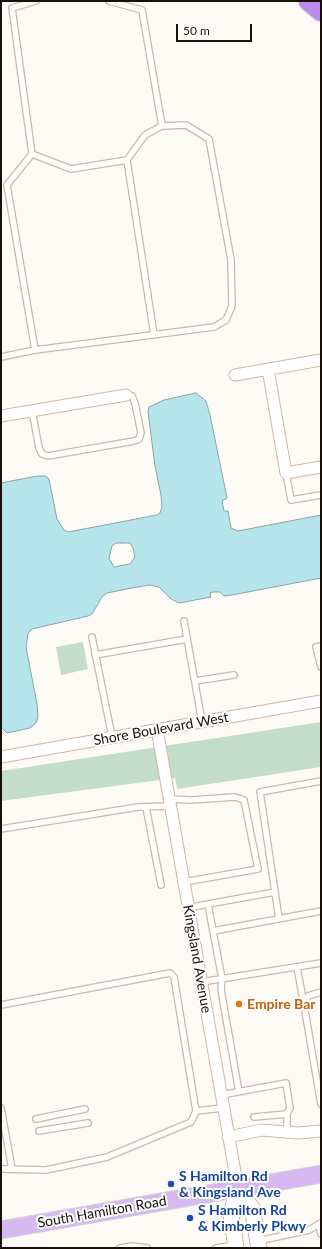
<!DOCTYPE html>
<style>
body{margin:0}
#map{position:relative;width:322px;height:1249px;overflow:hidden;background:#fefaf6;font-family:Lato,sans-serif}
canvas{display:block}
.frame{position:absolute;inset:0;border:2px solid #18110a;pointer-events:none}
.scale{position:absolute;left:176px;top:24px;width:76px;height:18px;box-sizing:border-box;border:2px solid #18110a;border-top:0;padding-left:5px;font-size:12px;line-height:14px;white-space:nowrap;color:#18110a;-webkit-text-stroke:3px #fff;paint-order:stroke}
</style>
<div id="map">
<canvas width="322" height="1249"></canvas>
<div class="frame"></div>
<div class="scale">50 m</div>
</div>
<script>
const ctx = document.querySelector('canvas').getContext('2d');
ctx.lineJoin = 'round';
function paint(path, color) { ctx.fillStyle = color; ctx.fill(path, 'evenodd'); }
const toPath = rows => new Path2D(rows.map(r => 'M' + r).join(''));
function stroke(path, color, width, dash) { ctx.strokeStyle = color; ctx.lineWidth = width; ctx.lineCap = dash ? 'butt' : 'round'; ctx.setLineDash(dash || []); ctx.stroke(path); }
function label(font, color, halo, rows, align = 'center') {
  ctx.font = font + ' Lato,sans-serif'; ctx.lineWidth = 4; ctx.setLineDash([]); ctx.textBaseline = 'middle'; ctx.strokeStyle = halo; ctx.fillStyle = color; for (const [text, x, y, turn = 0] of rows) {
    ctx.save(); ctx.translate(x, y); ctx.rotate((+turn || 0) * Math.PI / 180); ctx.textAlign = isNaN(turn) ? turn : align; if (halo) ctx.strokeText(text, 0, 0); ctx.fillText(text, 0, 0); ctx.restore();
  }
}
paint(toPath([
 [83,642,88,669,61,675,56,647],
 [321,722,321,767,177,789,175,778,1,801,1,771]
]), '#c4ddca');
const water = toPath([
 [196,393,206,401,210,415,227,498,222,501,224,511,228,511,231,528,238,531,321,515,321,578,232,595,224,596,220,592,213,592,210,593,211,597,179,603,171,599,159,587,149,585,132,588,107,593,102,597,92,614,88,616,32,629,28,633,26,647,37,704,38,717,36,723,30,728,7,733,1,727,1,483,37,476,46,476,49,479,57,519,64,530,68,532,157,515,160,513,162,507,161,495,155,466,148,412,149,407,164,400,196,393],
 [121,543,130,543,133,548,135,557,130,564,114,567,109,558,112,546,116,543,121,543]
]);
paint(water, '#b5e5eb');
stroke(water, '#86a5a8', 1);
const lane = toPath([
 [32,154,71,169,127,160],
 [154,335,127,160,145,135,162,126],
 [35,350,214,327,226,320,232,306,231,260,209,139,186,125,162,126,142,10,109,1],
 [1,357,35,350,7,185,32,154,12,8,36,1],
 [32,410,39,448,42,454,48,456,134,441,139,439,141,433,135,403,132,396,126,395],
 [286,473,291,500,321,495],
 [184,621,202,722],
 [92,637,112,737],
 [321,646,316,647,321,667],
 [95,655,187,639],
 [195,681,234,675],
 [169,799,191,800,235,797,244,800,258,869,184,882],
 [146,807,161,885],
 [1,829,138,807,170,806],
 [275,892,279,919],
 [208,904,275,892,260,792,321,781],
 [188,908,208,904,222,979,221,990,239,1092],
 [213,931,321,911],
 [297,967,304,1005],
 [201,982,321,963],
 [321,992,308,996,304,1005,321,1104],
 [1,1005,170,973,174,977,196,1111],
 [221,1095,286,1083,290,1108,287,1114],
 [1,1108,12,1169],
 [254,1117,287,1114,287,1132],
 [36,1119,85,1109],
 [39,1131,88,1123],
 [1,1169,46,1170,107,1157,191,1122,196,1111,223,1108],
 [319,1225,321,1234],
 [258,1241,309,1230,321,1223],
 [120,1248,132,1246,147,1248],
 [216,1248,235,1245]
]);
const street = toPath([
 [268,369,286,473,321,467],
 [235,375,321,360],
 [1,416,126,395],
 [157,729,238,1189],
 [1,757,321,701],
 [228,1137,262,1130,298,1133,321,1131]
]);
const secondary = toPath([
 [238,1189,252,1208,259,1248],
 [236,1248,231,1214,238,1189]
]);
const primary = toPath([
 [1,1230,321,1174]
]);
const highway = toPath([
 [309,1,321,11]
]);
stroke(lane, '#ceb8a5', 8);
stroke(street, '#ceb8a5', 13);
stroke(secondary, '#ceb8a5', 17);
stroke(primary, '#d5d4d3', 19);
stroke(highway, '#d5d4d3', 22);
stroke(lane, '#fff', 5.5);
stroke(street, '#fff', 11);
stroke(secondary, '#fff', 15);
stroke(primary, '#d6b9f1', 17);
stroke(highway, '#ba8be8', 20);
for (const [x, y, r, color] of [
 [239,1004,4,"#e8710a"],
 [171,1184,4,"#1a4fb4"],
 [190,1218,4,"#1a4fb4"]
]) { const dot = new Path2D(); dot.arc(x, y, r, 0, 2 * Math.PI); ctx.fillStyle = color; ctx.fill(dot); stroke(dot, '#fff', 1.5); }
label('14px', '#18110a', '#fff', [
 ["Shore Boulevard West",161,729,-10],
 ["Kingsland Avenue",197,959,80],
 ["South Hamilton Road",102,1212,-10]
]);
label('bold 14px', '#c56008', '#fff', [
 ["Empire Bar",247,1004]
], 'left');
label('bold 14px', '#164399', '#fff', [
 ["S Hamilton Rd",179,1176],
 ["& Kingsland Ave",179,1192],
 ["S Hamilton Rd",198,1210],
 ["& Kimberly Pkwy",198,1226]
], 'left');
</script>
